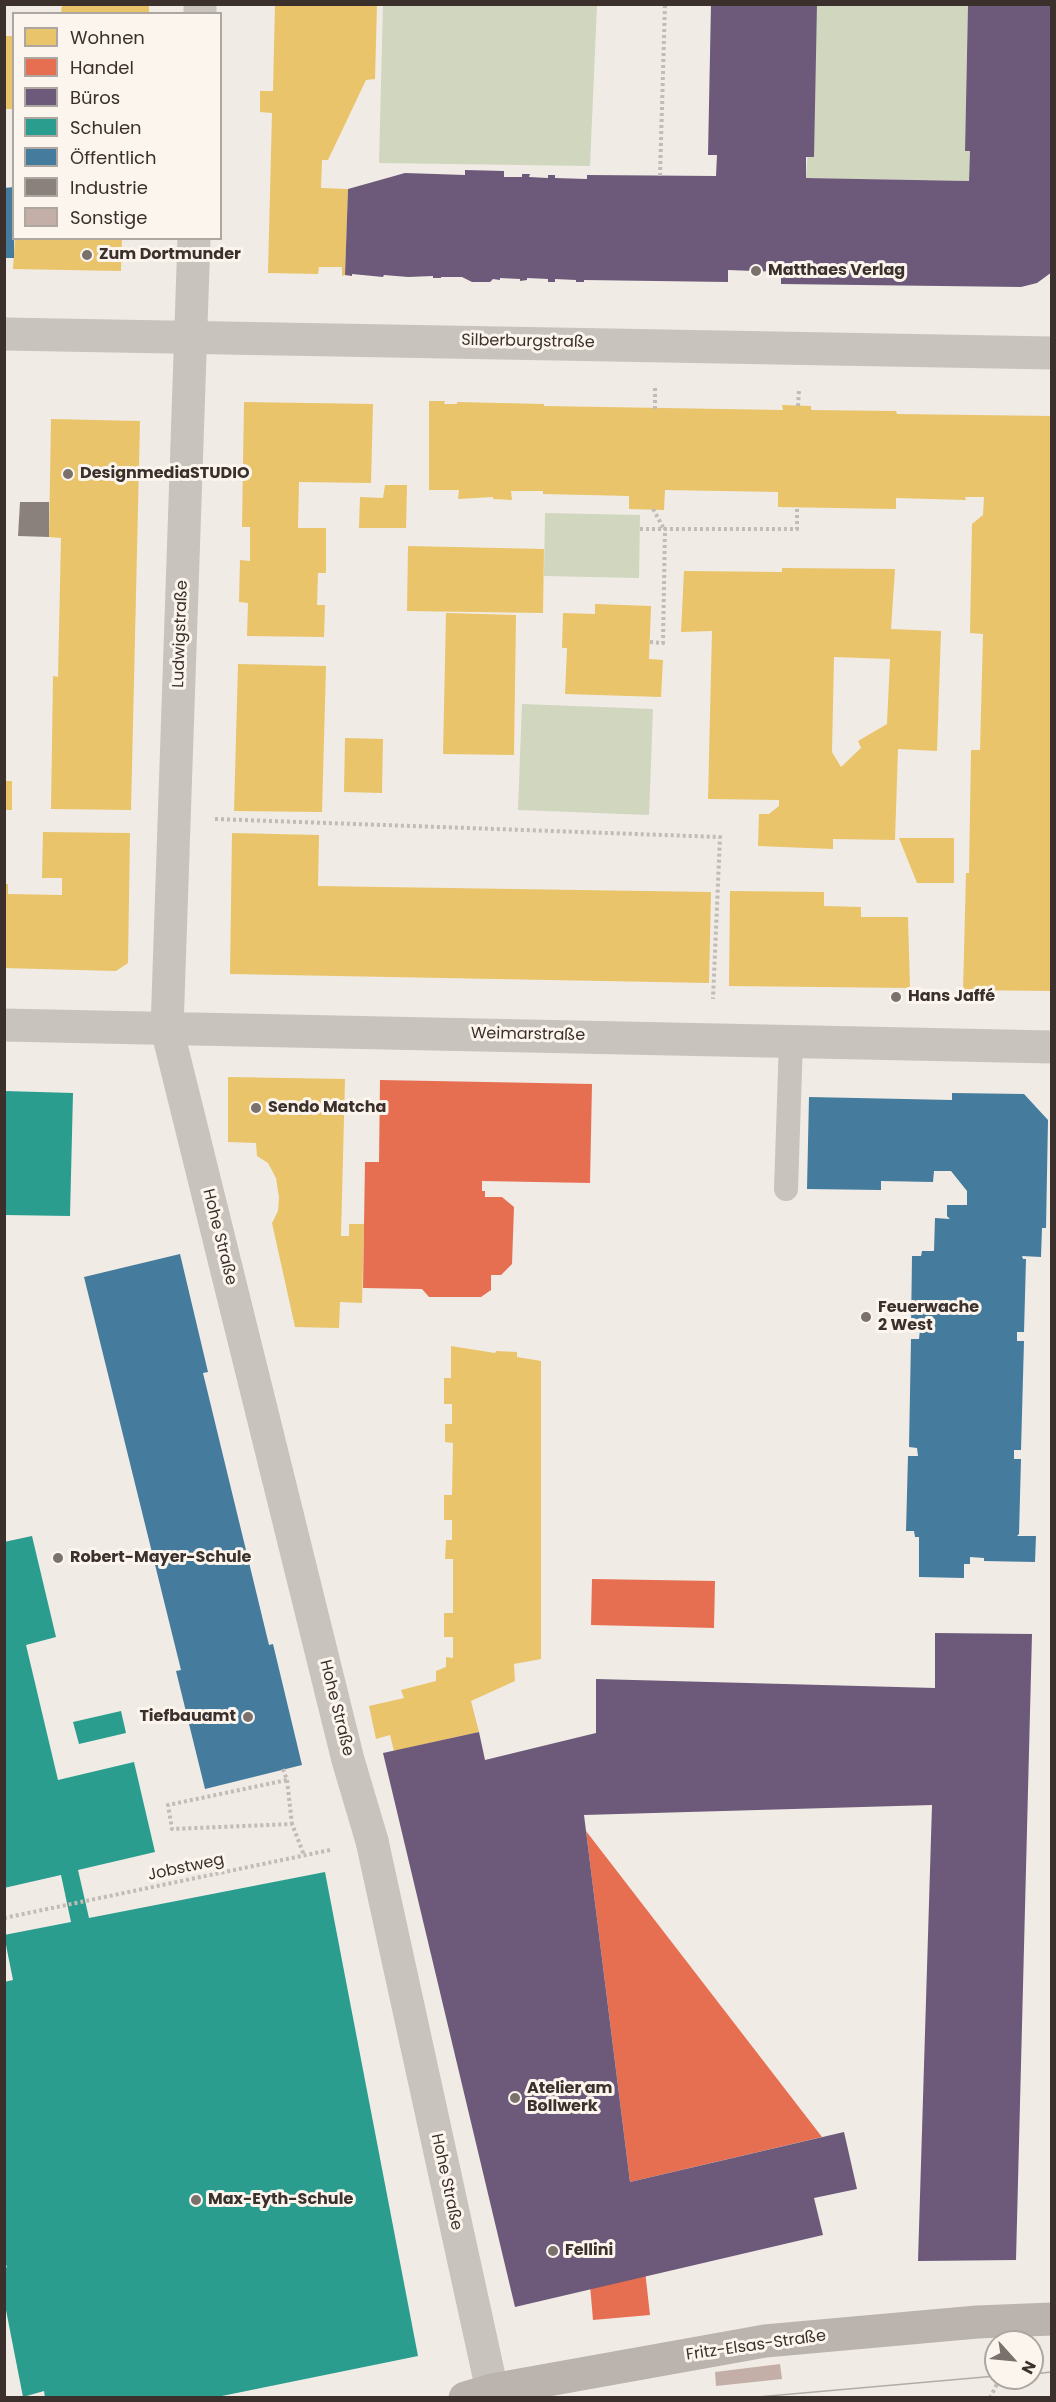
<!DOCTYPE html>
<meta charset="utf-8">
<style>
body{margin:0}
#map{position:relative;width:1056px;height:2402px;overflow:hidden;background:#f0ebe5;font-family:Poppins,sans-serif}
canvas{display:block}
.frame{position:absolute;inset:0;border:6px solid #3b302b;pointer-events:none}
.legend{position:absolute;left:12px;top:12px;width:210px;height:228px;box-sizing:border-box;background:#fbf5ee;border:2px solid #aea6a0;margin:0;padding:8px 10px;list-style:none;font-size:18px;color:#3b302b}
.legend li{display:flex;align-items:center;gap:12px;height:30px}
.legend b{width:30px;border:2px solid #aea6a0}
.north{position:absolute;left:984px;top:2330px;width:60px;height:60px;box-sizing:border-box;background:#fbf5ee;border:2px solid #aea6a0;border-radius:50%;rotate:117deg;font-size:16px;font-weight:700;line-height:24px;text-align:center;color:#3b302b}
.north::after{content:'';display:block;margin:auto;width:21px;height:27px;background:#7a716c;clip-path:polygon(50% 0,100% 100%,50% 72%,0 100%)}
</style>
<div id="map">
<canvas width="1056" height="2402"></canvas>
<div class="frame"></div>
<ul class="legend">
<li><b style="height:16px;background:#e9c46a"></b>Wohnen</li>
<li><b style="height:16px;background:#e76f51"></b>Handel</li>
<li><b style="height:16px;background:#6d597a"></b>Büros</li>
<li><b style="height:16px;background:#2a9d8f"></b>Schulen</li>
<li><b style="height:16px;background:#457b9d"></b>Öffentlich</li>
<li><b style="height:16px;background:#8a817c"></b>Industrie</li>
<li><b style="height:16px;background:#c3afa7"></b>Sonstige</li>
</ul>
<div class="north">N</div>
</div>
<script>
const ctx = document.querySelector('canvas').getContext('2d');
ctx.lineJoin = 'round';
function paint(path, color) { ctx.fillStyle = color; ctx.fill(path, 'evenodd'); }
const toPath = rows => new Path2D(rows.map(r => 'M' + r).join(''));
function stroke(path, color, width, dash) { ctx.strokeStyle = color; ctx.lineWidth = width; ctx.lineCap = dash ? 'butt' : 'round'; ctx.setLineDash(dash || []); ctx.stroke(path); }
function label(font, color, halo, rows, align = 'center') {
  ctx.font = font + ' Poppins,sans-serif'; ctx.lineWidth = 6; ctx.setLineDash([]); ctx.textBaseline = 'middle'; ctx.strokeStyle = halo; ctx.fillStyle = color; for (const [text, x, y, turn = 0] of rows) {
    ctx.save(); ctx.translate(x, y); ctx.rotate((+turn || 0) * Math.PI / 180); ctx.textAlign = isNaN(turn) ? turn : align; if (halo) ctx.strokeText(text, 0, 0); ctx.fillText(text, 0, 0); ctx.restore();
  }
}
paint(toPath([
 [383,5,597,5,590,166,379,163],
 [817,5,968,5,965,150,970,151,969,181,806,178],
 [545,513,640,515,639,578,544,576],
 [522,704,653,709,649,815,518,810]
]), '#d1d6bf');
paint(toPath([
 [62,4,149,4,149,14,61,14],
 [275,4,377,4,375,79,366,80,328,160,322,160,321,188,348,189,345,275,342,276,342,267,319,267,318,274,268,273,272,113,260,112,260,91,273,91],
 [4,36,14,36,13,109,4,109],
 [15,238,122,238,121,271,13,269],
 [429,401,445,401,444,404,457,404,457,402,544,404,544,406,783,410,782,405,811,406,811,410,896,411,897,414,1052,416,1051,991,963,990,966,873,969,873,971,750,980,750,983,634,970,633,972,524,983,515,984,497,965,497,966,500,896,498,896,509,778,507,778,492,665,490,664,510,629,509,629,496,543,494,543,491,511,491,512,500,493,499,493,497,458,499,459,490,429,490],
 [244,402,373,404,371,483,299,482,298,528,326,528,326,573,318,573,317,605,325,605,324,637,247,636,248,603,239,602,240,560,250,561,250,527,242,527],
 [51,419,140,421,131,810,51,809,53,676,58,677,61,538,49,537],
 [385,485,407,485,406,528,359,528,360,497,383,498],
 [408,546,544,549,543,613,407,611],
 [782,568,895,569,891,629,941,631,937,751,898,749,895,840,833,839,833,849,758,846,759,814,769,814,779,806,779,800,708,799,712,631,681,632,684,571,782,572],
 [834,657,890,659,887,724,858,741,861,748,841,767,832,752],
 [595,604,651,606,649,659,663,660,661,697,565,694,567,648,562,648,563,613,595,614],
 [446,613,516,615,514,755,443,754],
 [238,664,326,666,322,812,234,811],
 [345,738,383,739,382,793,344,792],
 [4,781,12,781,12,810,4,810],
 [43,832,130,833,128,963,116,971,4,968,4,884,8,884,8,894,62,895,62,878,42,878],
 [232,833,319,835,318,886,711,892,709,983,230,974],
 [899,838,954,838,954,883,917,883],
 [730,891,824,892,824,906,861,907,861,917,908,917,910,988,729,986],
 [228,1077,345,1079,341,1236,349,1236,349,1224,364,1224,362,1303,340,1302,339,1328,295,1327,272,1223,278,1211,279,1197,276,1178,268,1163,257,1156,256,1143,228,1142],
 [451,1346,495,1353,496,1351,517,1352,517,1357,541,1361,541,1659,514,1664,515,1681,471,1701,479,1732,394,1751,390,1735,376,1739,369,1706,404,1698,401,1690,436,1681,436,1671,446,1667,446,1657,453,1658,453,1637,444,1637,444,1613,453,1613,453,1559,445,1559,446,1540,452,1540,452,1520,444,1520,444,1495,452,1495,453,1443,445,1442,445,1424,452,1424,452,1404,444,1404,444,1378,451,1378]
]), '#e9c46a');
paint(toPath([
 [380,1080,592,1084,590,1183,482,1181,482,1191,485,1191,485,1197,502,1197,514,1207,512,1264,501,1275,491,1275,491,1290,481,1297,429,1297,422,1289,363,1288,365,1162,379,1162],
 [592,1579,715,1581,714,1628,591,1625],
 [586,1831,822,2137,630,2182],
 [642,2244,650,2315,593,2320,587,2250]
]), '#e76f51');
paint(toPath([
 [711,4,817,4,814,157,806,157,806,178,969,181,970,151,965,151,968,5,1052,5,1052,272,1037,283,1021,287,781,284,781,272,728,270,728,282,584,280,584,282,576,282,576,280,555,279,555,282,548,282,548,279,527,278,527,280,520,281,520,279,500,278,500,280,493,279,490,282,472,282,462,277,441,277,441,278,433,278,433,276,408,277,384,275,383,277,352,274,352,276,345,275,348,189,405,173,465,175,465,170,504,171,504,177,522,177,522,174,530,174,529,177,548,178,548,175,555,175,555,178,587,179,587,175,716,176,717,155,708,155],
 [935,1633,1032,1634,1016,2260,918,2261,932,1805,584,1815,630,2182,844,2132,857,2189,814,2198,823,2235,515,2307,383,1753,479,1732,485,1760,596,1733,596,1679,935,1688]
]), '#6d597a');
paint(toPath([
 [4,1091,73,1093,70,1216,4,1215],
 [32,1536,56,1637,26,1645,58,1780,134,1762,155,1852,78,1870,89,1918,325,1872,418,2356,212,2398,45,2398,44,2391,23,2397,5,2305,5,2268,7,2267,4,2261,4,1982,13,1980,4,1935,71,1922,61,1875,4,1888,4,1542],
 [121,1711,126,1733,79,1744,73,1722]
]), '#2a9d8f');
paint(toPath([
 [14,187,14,258,4,258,4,188],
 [952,1093,1024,1094,1048,1120,1046,1228,1042,1228,1041,1257,1022,1256,1023,1259,1026,1259,1024,1332,1017,1332,1017,1341,1024,1341,1021,1450,1014,1450,1014,1459,1021,1459,1019,1534,1017,1536,1036,1536,1035,1562,984,1561,984,1558,970,1557,970,1564,964,1564,964,1578,919,1577,919,1537,915,1537,914,1531,906,1531,908,1456,918,1456,917,1448,909,1447,911,1339,919,1339,920,1330,911,1330,912,1256,921,1256,922,1251,934,1251,935,1218,950,1219,947,1216,947,1205,967,1205,967,1191,951,1171,934,1171,933,1182,881,1181,881,1190,807,1189,809,1097,952,1100],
 [180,1254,208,1372,203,1373,269,1645,273,1644,302,1765,205,1789,176,1671,181,1670,84,1277]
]), '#457b9d');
paint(toPath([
 [20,502,49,502,49,537,18,536]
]), '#8a817c');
paint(toPath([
 [780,2364,782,2379,716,2386,715,2372]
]), '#c3afa7');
stroke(toPath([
 [660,176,665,4],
 [798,406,799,390],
 [655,409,655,388],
 [653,509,664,529],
 [640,529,665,529],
 [650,642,663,643,665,529,797,529,797,507],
 [215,819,720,837,713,999],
 [283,1769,287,1780,168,1805,172,1829,292,1824,304,1855],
 [287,1780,292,1824],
 [4,1918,330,1850],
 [990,2398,1000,2378]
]), '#c2bbb6', 4, [3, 3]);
stroke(toPath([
 [786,1189,791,1041]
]), '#c9c3be', 24);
stroke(toPath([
 [167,1029,348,1760,372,1841]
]), '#c9c3be', 33);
stroke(toPath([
 [200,14,200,4],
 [4,1025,1052,1047],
 [167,1029,194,238],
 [372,1841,492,2390]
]), '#c9c3be', 33);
stroke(toPath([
 [4,334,1052,353]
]), '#c9c3be', 33);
stroke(toPath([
 [465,2398,492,2390,765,2341,977,2322,1052,2319]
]), '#bab3ae', 33);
stroke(toPath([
 [1032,2374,1052,2372],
 [746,2398,996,2376]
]), '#b1aca8', 1.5);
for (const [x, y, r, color] of [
 [87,255,6,"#7a716c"],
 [756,271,6,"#7a716c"],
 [68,474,6,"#7a716c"],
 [896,997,6,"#7a716c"],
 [256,1108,6,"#7a716c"],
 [866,1317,6,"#7a716c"],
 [58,1558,6,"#7a716c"],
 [248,1717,6,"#7a716c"],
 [515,2098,6,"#7a716c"],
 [196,2200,6,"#7a716c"],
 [553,2251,6,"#7a716c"]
]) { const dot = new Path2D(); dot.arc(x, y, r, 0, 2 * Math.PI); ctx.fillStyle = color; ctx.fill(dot); stroke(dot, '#fbf5ee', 2); }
label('bold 16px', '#3b302b', '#fbf5ee', [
 ["Zum Dortmunder",99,255],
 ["Matthaes Verlag",768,271],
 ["DesignmediaSTUDIO",80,474],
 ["Hans Jaffé",908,997],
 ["Sendo Matcha",268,1108],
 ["Feuerwache",878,1308],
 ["2 West",878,1326],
 ["Robert-Mayer-Schule",70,1558],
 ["Tiefbauamt",236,1717,"right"],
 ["Atelier am",527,2089],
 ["Bollwerk",527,2107],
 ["Max-Eyth-Schule",208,2200],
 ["Fellini",565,2251]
], 'left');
label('16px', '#3b302b', '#fbf5ee', [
 ["Silberburgstraße",528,342,1],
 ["Ludwigstraße",181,634,-88],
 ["Weimarstraße",528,1035,1],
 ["Hohe Straße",219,1237,76],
 ["Hohe Straße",336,1708,76],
 ["Jobstweg",186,1868,-12],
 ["Hohe Straße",446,2182,78],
 ["Fritz-Elsas-Straße",756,2346,-8]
]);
</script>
